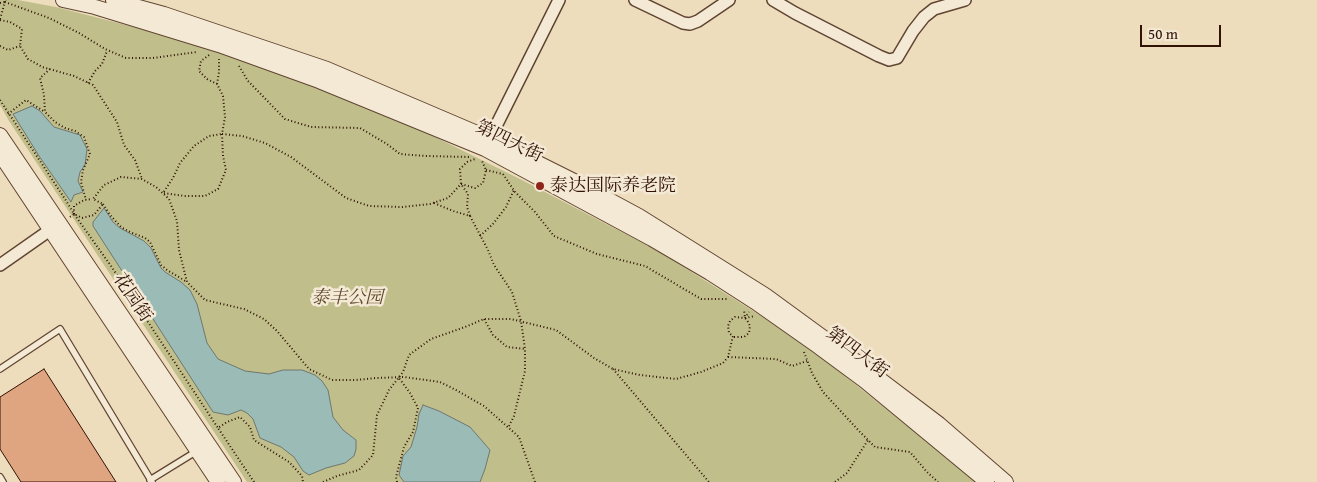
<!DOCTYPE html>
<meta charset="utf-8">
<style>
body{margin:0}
#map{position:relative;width:1317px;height:482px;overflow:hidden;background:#eeddbd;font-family:"Gentium Book Plus",serif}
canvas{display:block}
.scale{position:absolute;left:1140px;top:25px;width:81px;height:22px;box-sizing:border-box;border:2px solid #311204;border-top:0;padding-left:6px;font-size:15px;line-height:18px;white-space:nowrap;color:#311204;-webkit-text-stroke:4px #f4e9d4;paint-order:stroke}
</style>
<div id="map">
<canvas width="1317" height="482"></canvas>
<div class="scale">50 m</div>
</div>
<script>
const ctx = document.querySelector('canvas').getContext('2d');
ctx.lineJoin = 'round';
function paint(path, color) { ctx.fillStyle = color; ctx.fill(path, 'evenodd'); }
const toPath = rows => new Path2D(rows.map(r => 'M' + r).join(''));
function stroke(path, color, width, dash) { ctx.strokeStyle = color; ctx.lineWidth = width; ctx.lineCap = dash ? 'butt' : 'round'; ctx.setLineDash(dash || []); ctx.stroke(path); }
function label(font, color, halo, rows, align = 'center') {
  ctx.font = font + ' "Gentium Book Plus","Noto Serif SC",serif'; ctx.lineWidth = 5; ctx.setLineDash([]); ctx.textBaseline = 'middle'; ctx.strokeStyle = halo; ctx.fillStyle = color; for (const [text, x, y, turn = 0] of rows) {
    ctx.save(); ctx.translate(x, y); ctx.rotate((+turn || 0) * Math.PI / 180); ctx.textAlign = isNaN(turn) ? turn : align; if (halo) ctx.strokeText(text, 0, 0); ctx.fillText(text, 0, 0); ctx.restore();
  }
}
paint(toPath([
 [0,0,18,0,56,7,130,26,243,59,344,98,417,128,522,180,660,252,788,333,820,356,930,444,976,482,247,482,9,121,0,105]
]), '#c0bf8c');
const water = toPath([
 [32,106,40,111,54,127,80,135,87,149,85,165,80,172,78,181,83,192,74,195,71,202,39,156,13,114,32,106],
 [104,208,113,222,120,228,144,241,151,248,161,268,165,272,181,282,190,290,197,304,207,343,218,359,245,371,269,374,283,370,302,370,315,375,322,381,328,390,333,417,343,430,356,440,356,449,354,456,345,463,326,468,309,475,303,471,294,457,281,447,260,438,253,419,247,413,241,410,228,415,213,412,93,226,93,222,104,208],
 [423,405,439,411,470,427,490,450,485,469,480,482,404,482,399,475,403,456,411,447,417,427,419,414,423,405]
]);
paint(water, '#9abbb6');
stroke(water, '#70776f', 1);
const building = toPath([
 [44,369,116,482,21,482,0,449,0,397,44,369]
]);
paint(building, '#dfa480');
stroke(building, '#311204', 1);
const service = toPath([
 [0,369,60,329,152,482],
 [0,477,3,482],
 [150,480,197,451]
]);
const minor = toPath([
 [635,0,683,23,690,24,698,21,729,0],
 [773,0,795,13,879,56,889,60,897,58,913,31,924,17,934,9,965,0],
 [486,146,559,0],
 [0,265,50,230]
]);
const tertiary = toPath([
 [63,0,95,7,219,45,319,81,485,149,652,239,710,273,755,302,819,347,865,381,987,482],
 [113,0,164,14,327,69,484,136,574,181,639,216,765,295,865,368,939,424,1006,482],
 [0,135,234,482],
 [0,154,218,482]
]);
stroke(service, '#604532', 8);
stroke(minor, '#604532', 14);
stroke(tertiary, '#604532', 16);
stroke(toPath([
 [0,3,5,2,6,0],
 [0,19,5,2,49,18,79,33,105,49,126,58,153,58,197,52],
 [0,20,10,22,22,29,20,46,28,59,42,67,74,76,93,85,117,122,124,145,135,160,142,179],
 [0,46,8,50,20,46],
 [209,55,201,61,199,71,207,79,217,84,223,96,225,117,222,134,242,136,265,143,291,157,346,198,369,206,402,207,430,204,448,198,461,184,475,188,483,183,486,170,482,161],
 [239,66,248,81,285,119,311,127,360,128,387,144,400,154,425,156,471,157],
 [50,69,40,78,44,95,45,112,55,122,65,128,75,131,84,137,90,154,83,170,81,182,86,200],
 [88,83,95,71,102,64,107,51],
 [217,84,219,72,219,59],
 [0,100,65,199,74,214,111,266,218,428],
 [8,114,26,100,45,112],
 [222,134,223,156,226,170,218,189,205,196,185,196,163,193,173,178,180,163,194,146,209,136,222,134],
 [486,170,503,174,515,192,535,212,554,236,597,254,645,266,701,299,728,299],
 [434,203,453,211,470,216,467,207,468,194,461,184,460,169,467,162,475,159],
 [103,204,110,215,121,227,130,232,145,238,150,242,161,265,167,270,187,282],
 [74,214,74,206,84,200,92,199],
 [470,216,488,250,494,265,512,292,521,321,525,349,507,347,493,335,484,319],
 [70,217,74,214,82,218,94,215,103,204,93,199,104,185,121,177,142,179,156,187,169,199,177,221,179,250,187,282,205,300,244,309,264,319,277,331,309,369,332,380,356,380,376,378,404,377,440,382,458,391,484,406,519,437,535,482],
 [480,236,493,224,506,207,514,190],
 [745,318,755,316],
 [734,337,744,337,749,333,750,326,747,320,745,318,744,310],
 [804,352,812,373,823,392,860,432,875,447,910,452,927,472,938,482],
 [728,357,776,359,792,366,807,361],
 [613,369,709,482],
 [509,426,514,416,525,371,525,349],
 [254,482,218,428,227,422,240,417,250,427,254,440,289,462,302,476,303,482],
 [323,482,337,476,359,470,373,455,377,415,389,390,403,372,409,355,431,339,465,327,484,319,511,319,556,330,594,358,613,369,640,375,676,379,701,372,723,363,728,357,733,336,729,333,728,326,730,321,735,317,745,318,749,312],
 [397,482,396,477,404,447,413,432,418,408,410,393,399,378],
 [835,482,847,473,868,440]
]), '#311204', 2, [1, 2.5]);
stroke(service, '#f4e9d4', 5.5);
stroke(minor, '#f4e9d4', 11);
stroke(tertiary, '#f4e9d4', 14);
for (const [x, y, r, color] of [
 [540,186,5,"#8f2418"]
]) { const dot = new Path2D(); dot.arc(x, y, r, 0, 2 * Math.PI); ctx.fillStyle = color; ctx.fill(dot); stroke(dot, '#f4e9d4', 2); }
label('18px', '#311204', '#f4e9d4', [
 ["第四大街",509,142,26],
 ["花园街",132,298,56],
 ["第四大街",857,353,37]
]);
label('18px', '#311204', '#f4e9d4', [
 ["泰达国际养老院",550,186]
], 'left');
label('italic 18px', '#5c462d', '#f4e9d4', [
 ["泰丰公园",347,298]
]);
</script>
